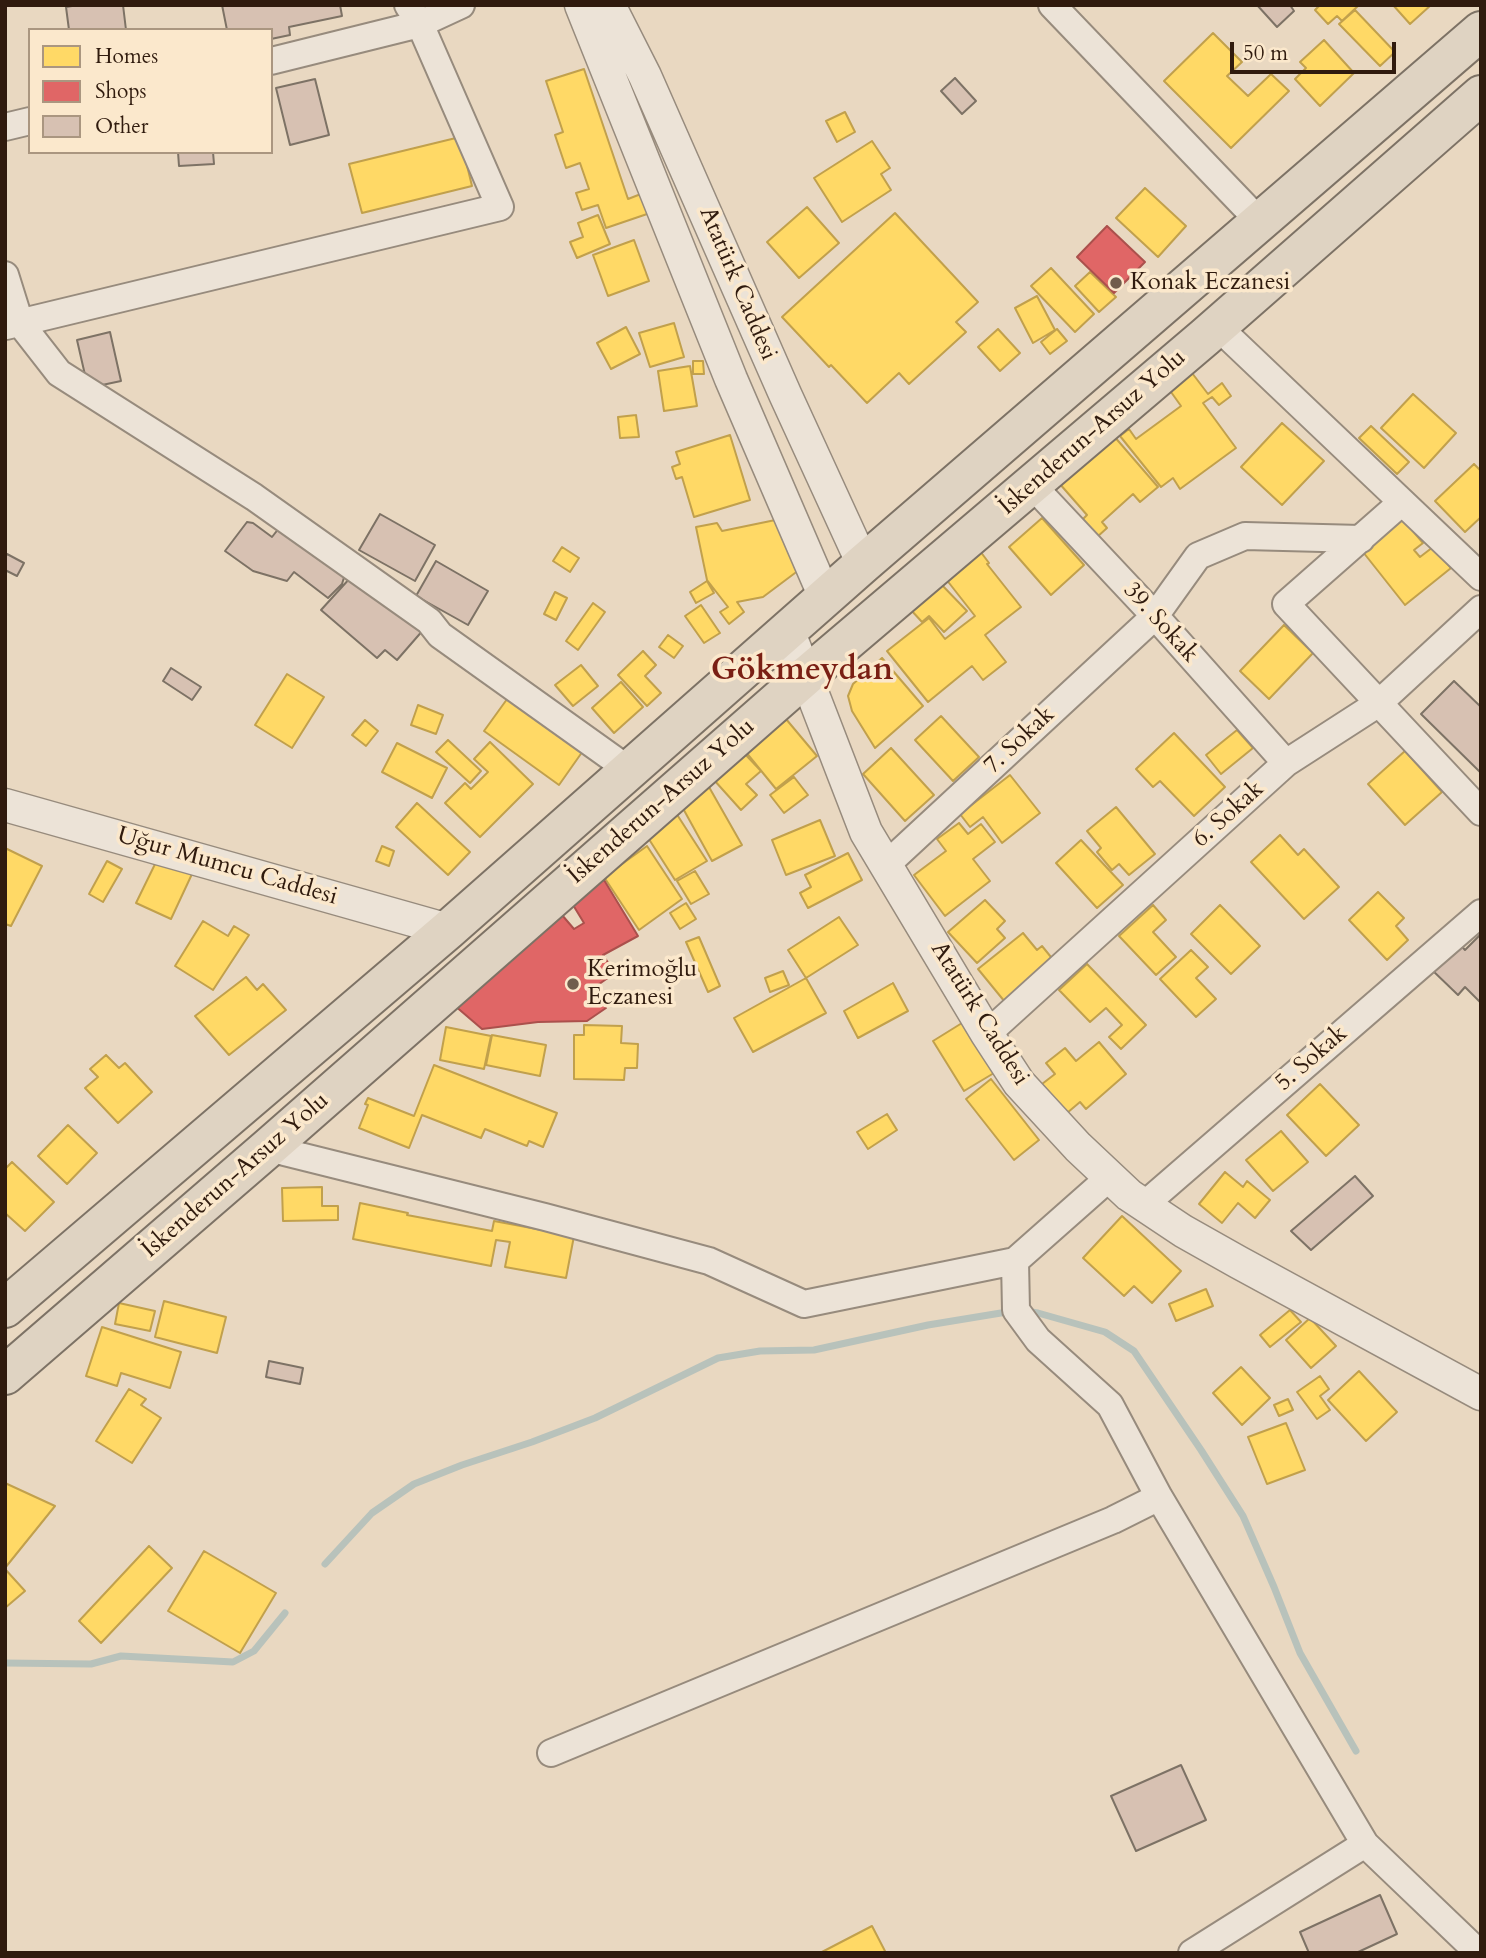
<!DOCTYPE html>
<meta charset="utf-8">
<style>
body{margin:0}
#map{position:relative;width:1486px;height:1958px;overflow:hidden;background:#e9d8c1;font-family:Cardo,serif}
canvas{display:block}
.frame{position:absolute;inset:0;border:7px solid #301b0e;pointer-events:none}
.legend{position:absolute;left:28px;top:28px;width:245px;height:126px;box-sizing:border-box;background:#fbe8cc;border:2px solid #aa9680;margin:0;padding:9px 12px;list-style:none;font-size:21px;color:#301b0e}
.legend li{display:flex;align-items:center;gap:14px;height:35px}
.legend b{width:35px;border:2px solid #aa9680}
.scale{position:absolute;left:1230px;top:42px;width:166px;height:32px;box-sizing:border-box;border:4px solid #301b0e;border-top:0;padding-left:9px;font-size:21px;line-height:24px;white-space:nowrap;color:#301b0e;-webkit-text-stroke:5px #fbe8cc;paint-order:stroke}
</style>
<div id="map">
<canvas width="1486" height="1958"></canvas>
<div class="frame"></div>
<ul class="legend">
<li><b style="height:19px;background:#ffd966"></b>Homes</li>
<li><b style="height:19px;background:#e06666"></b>Shops</li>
<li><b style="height:19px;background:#d7c1b2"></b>Other</li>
</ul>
<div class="scale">50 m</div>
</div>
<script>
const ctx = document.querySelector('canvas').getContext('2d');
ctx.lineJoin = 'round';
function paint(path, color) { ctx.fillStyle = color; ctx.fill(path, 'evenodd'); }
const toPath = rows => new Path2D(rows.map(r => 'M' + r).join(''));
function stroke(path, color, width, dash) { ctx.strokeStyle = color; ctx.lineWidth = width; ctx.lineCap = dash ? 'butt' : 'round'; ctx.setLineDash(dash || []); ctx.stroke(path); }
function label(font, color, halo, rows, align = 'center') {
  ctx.font = font + ' Cardo,serif'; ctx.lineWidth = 7; ctx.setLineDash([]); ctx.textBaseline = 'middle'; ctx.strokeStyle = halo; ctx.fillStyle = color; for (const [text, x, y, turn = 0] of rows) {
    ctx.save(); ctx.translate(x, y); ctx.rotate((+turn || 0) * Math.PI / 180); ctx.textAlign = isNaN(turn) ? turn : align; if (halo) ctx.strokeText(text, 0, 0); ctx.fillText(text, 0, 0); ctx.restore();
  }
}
const homes = toPath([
 [1320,5,1359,5,1342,21,1337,16,1328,24,1315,10,1320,5],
 [1393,5,1431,5,1410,24,1393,5],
 [1355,10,1395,52,1380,66,1339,24,1355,10],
 [1213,33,1242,62,1227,76,1248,96,1271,74,1289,91,1231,148,1164,81,1213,33],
 [1324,40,1354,73,1320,106,1295,79,1306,68,1300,62,1324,40],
 [584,69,628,199,646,192,653,212,606,228,598,205,582,210,576,193,589,189,580,163,566,168,555,135,563,132,546,81,584,69],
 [845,112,855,132,837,142,826,121,845,112],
 [460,137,472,186,362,213,349,164,460,137],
 [872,141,890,168,881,174,891,190,842,222,814,178,872,141],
 [1145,188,1186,226,1158,257,1116,218,1145,188],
 [807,207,839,243,799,278,767,242,807,207],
 [895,213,978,302,956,322,966,332,909,384,899,373,867,403,831,365,829,367,782,317,895,213],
 [598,215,610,244,577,258,570,242,583,237,578,223,598,215],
 [634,240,649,281,608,296,593,255,634,240],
 [1051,268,1094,314,1075,332,1031,286,1051,268],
 [1090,272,1116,297,1099,312,1075,286,1090,272],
 [1037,296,1055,330,1033,343,1015,308,1037,296],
 [674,323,684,357,650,367,639,333,674,323],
 [626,327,640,354,611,369,597,343,626,327],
 [998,329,1020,353,1000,371,978,347,998,329],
 [1057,329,1067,341,1050,354,1041,342,1057,329],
 [693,361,703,361,704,374,693,374,693,361],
 [690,366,697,406,664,411,658,371,690,366],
 [1189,369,1208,394,1222,383,1231,396,1219,405,1212,397,1203,403,1236,448,1180,489,1173,478,1161,487,1120,436,1129,429,1136,439,1181,406,1166,385,1189,369],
 [1413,394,1456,433,1424,468,1381,428,1413,394],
 [636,415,639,437,620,438,618,417,636,415],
 [1282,423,1324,461,1282,505,1241,467,1282,423],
 [1371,426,1409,462,1397,474,1359,438,1371,426],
 [730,435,750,500,694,517,682,477,676,479,672,467,680,464,676,452,730,435],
 [1113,435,1158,487,1140,502,1133,494,1102,522,1107,528,1096,538,1081,521,1087,515,1059,483,1113,435],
 [1474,464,1481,471,1481,517,1465,532,1435,501,1474,464],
 [790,517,807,564,763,597,737,602,744,612,729,624,720,612,728,607,707,580,696,527,717,523,722,531,790,517],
 [1406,517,1415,528,1412,530,1423,543,1414,550,1420,557,1433,547,1451,568,1405,605,1363,552,1406,517],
 [1042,518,1084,565,1051,595,1009,547,1042,518],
 [562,547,579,558,570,572,553,561,562,547],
 [977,547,989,563,987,564,1021,607,985,635,1006,662,983,680,972,666,928,702,887,651,929,618,945,639,975,616,942,574,977,547],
 [707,581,714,593,696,603,690,592,707,581],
 [940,583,967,611,944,632,929,616,922,622,911,610,940,583],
 [555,592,567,598,556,620,544,614,555,592],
 [593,603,605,612,578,650,566,641,593,603],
 [701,605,720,633,704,643,685,616,701,605],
 [1284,625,1313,653,1269,699,1240,671,1284,625],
 [668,635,683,646,674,658,659,647,668,635],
 [643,651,656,665,645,676,661,693,647,706,618,675,643,651],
 [882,658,923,706,875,748,852,711,848,696,853,684,882,658],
 [581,665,598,686,573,706,555,685,581,665],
 [287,674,324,697,292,748,255,725,287,674],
 [621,682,643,707,614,733,592,708,621,682],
 [510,695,585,748,559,785,484,731,510,695],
 [418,705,443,715,436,734,411,725,418,705],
 [941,716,979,757,953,781,915,740,941,716],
 [786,719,817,756,776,789,745,751,786,719],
 [365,720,378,731,366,746,352,735,365,720],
 [1237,730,1253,748,1221,774,1206,755,1237,730],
 [1174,733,1225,787,1194,816,1160,781,1153,787,1136,769,1174,733],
 [448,740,481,771,470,783,436,752,448,740],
 [490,742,533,784,480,837,445,803,465,783,471,789,488,772,474,759,490,742],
 [397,743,447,768,432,798,382,772,397,743],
 [891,748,934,795,905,821,863,774,891,748],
 [1405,751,1442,792,1405,825,1368,784,1405,751],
 [744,753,761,771,746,784,757,795,741,810,714,780,744,753],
 [1010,775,1040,813,1002,843,983,817,970,827,960,814,1010,775],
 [794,777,808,795,784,813,770,795,794,777],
 [709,787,742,845,712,861,680,803,709,787],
 [417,803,470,852,448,875,396,827,417,803],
 [1116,807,1155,854,1129,875,1119,864,1112,870,1097,852,1101,848,1087,831,1116,807],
 [676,813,707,861,675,880,645,833,676,813],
 [820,820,835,856,786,875,772,840,820,820],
 [959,823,968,834,981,824,995,842,973,859,990,881,945,916,914,875,946,851,937,839,959,823],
 [1280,835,1298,855,1304,849,1339,887,1304,919,1251,862,1280,835],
 [1081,840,1123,885,1097,908,1056,863,1081,840],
 [382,846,394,851,389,866,376,861,382,846],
 [647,846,682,899,639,930,604,877,647,846],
 [5,848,42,866,11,926,5,924,5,848],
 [848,853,862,880,808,908,800,893,811,887,805,875,848,853],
 [158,858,192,874,171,919,136,903,158,858],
 [107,861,122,869,103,902,89,894,107,861],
 [695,871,709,894,691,904,677,881,695,871],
 [1378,892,1404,918,1396,926,1408,940,1387,960,1349,920,1378,892],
 [985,900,1005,921,997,929,1005,938,977,963,948,932,985,900],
 [686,903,696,919,680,929,670,913,686,903],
 [1153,905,1166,920,1153,932,1176,957,1156,975,1119,936,1153,905],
 [1220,905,1260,946,1231,974,1191,934,1220,905],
 [839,917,858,945,806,978,788,950,839,917],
 [203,921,228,936,234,926,249,935,213,990,175,966,203,921],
 [1023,933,1037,950,1042,946,1055,962,1005,1002,978,969,1023,933],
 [699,937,720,986,708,992,686,942,699,937],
 [1191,950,1208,967,1196,978,1216,999,1196,1017,1160,979,1191,950],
 [1087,964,1146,1025,1121,1049,1109,1037,1122,1025,1106,1008,1090,1022,1059,990,1087,964],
 [783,971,789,985,770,992,765,978,783,971],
 [246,977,257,990,263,984,286,1010,229,1055,195,1016,246,977],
 [806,978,826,1013,753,1052,734,1018,806,978],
 [893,983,908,1011,858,1038,844,1011,893,983],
 [962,1023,994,1073,964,1091,933,1041,962,1023],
 [584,1025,622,1026,621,1043,638,1044,637,1068,625,1068,624,1080,574,1079,574,1035,584,1035,584,1025],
 [446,1027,491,1036,484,1069,440,1060,446,1027],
 [492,1035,546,1045,540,1076,486,1065,492,1035],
 [1099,1042,1126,1074,1086,1109,1080,1102,1067,1113,1042,1084,1055,1074,1046,1063,1065,1048,1076,1061,1099,1042],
 [106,1055,119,1068,125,1063,152,1092,118,1123,85,1088,98,1077,90,1069,106,1055],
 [434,1065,557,1113,543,1147,529,1141,527,1146,485,1129,481,1138,422,1115,409,1148,359,1128,368,1105,365,1104,368,1098,414,1116,434,1065],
 [991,1079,1039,1140,1014,1160,966,1099,991,1079],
 [1320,1084,1359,1125,1326,1156,1287,1115,1320,1084],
 [887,1114,897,1130,868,1149,857,1132,887,1114],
 [68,1125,97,1153,67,1184,38,1156,68,1125],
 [1281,1131,1308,1162,1273,1191,1246,1160,1281,1131],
 [12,1162,54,1202,25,1231,5,1213,5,1169,12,1162],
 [1225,1172,1243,1187,1247,1181,1270,1200,1255,1218,1238,1203,1222,1223,1199,1204,1225,1172],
 [322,1187,322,1206,338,1206,338,1220,283,1221,282,1188,322,1187],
 [360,1203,408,1213,407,1215,492,1231,494,1221,574,1236,566,1278,505,1267,510,1242,496,1240,491,1266,353,1239,360,1203],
 [1122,1216,1181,1271,1152,1303,1134,1286,1124,1296,1083,1258,1122,1216],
 [1206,1289,1213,1306,1176,1321,1169,1304,1206,1289],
 [164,1301,226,1317,217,1353,155,1337,164,1301],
 [119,1303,155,1311,150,1331,115,1324,119,1303],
 [1290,1310,1301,1322,1270,1347,1260,1335,1290,1310],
 [1310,1318,1336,1346,1311,1368,1286,1340,1310,1318],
 [102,1327,181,1352,170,1388,121,1373,117,1386,86,1376,102,1327],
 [1241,1367,1270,1398,1242,1425,1213,1393,1241,1367],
 [1359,1371,1397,1412,1366,1441,1328,1400,1359,1371],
 [1320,1376,1329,1389,1320,1396,1330,1410,1317,1419,1297,1392,1320,1376],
 [129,1389,146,1399,141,1405,161,1418,132,1463,96,1441,129,1389],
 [1288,1399,1293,1410,1279,1416,1274,1405,1288,1399],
 [1286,1423,1305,1470,1267,1484,1248,1437,1286,1423],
 [5,1483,55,1506,5,1568,5,1483],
 [149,1546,172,1568,101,1643,79,1621,149,1546],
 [204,1551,276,1593,240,1653,168,1611,204,1551],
 [5,1569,25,1591,5,1608,5,1569],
 [872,1926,886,1953,820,1953,872,1926]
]);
paint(homes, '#ffd966');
stroke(homes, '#c1a04c', 2);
const shops = toPath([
 [1107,226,1145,262,1114,293,1077,257,1107,226],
 [604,880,638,936,603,955,615,973,592,989,606,1008,587,1021,538,1022,482,1029,454,1005,562,915,574,929,584,923,570,900,604,880]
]);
paint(shops, '#e06666');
stroke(shops, '#ab504c', 2);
stroke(toPath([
 [1025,1311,1038,1313,1105,1332,1134,1351,1201,1450,1243,1516,1274,1587,1300,1653,1356,1751],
 [325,1564,372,1513,414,1484,462,1465,532,1442,595,1418,718,1358,760,1351,814,1350,928,1325,1013,1311],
 [5,1663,91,1664,121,1656,233,1662,254,1651,285,1613]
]), '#b8c2bb', 7);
const building = toPath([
 [78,5,123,5,126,30,69,30,66,7,78,5],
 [222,5,340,5,342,16,289,27,290,35,271,39,271,30,227,30,222,5],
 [1257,5,1290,5,1294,11,1277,27,1257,5],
 [955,78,976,101,962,114,941,91,955,78],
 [315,79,329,135,290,145,276,88,315,79],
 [178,152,213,152,214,164,179,166,178,152],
 [110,332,121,381,88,388,77,340,110,332],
 [380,514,435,545,415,581,359,550,380,514],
 [247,522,253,523,272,537,283,523,346,571,342,584,328,598,294,572,287,581,253,571,225,551,247,522],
 [7,554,24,563,17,576,5,570,5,558,7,554],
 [436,561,488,591,468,625,416,596,436,561],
 [351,577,424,629,397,660,385,650,377,658,321,610,351,577],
 [171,668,201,687,192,700,163,681,171,668],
 [1454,681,1481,707,1481,773,1421,714,1454,681],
 [1481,934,1481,1003,1465,987,1458,995,1430,968,1457,941,1465,950,1481,934],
 [1355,1176,1373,1196,1311,1250,1291,1231,1355,1176],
 [269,1361,303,1368,300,1384,266,1377,269,1361],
 [1181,1765,1206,1820,1136,1851,1111,1796,1181,1765],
 [1380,1895,1397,1934,1356,1953,1309,1953,1300,1932,1380,1895]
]);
paint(building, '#d7c1b2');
stroke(building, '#7d7265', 2);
const minor = toPath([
 [1052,5,1260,222],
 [271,61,420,24,461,5],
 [5,127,30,121],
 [5,275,20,323,59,373,254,497,429,621,440,635,629,770],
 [6,326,500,207,420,24,408,5],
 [1217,326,1481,577],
 [1032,485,1155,616,1286,763],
 [1402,502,1286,604,1481,812],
 [885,866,1155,616,1198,556,1245,536,1361,539],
 [987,1034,1286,763,1379,703,1481,609],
 [268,1148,545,1217,709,1261,804,1304,1015,1261,1110,1177],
 [1144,1205,1481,913],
 [1015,1261,1016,1310,1038,1340,1110,1405,1159,1497,1365,1844],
 [551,1753,1113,1520,1159,1497],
 [1192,1953,1365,1844,1479,1953]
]);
const tertiary = toPath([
 [581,5,731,379,825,597],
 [609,5,645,76,785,394,863,564],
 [788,630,866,832,987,1034,1019,1083,1078,1147,1129,1195,1183,1231,1238,1262,1481,1394],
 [5,805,448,930]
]);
const primary = toPath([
 [5,1308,448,930,863,564,1481,31],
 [5,1375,268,1148,806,676,1205,337,1481,95]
]);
stroke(minor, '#978b7d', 30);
stroke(tertiary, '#978b7d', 35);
stroke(primary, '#7d7265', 42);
stroke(minor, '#ece3d7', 26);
stroke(tertiary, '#ece3d7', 32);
stroke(primary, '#dfd3c2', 38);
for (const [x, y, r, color] of [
 [1116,283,7,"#715d4d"],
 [573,984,7,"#715d4d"]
]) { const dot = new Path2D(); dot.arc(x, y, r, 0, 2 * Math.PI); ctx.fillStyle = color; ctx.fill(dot); stroke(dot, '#fbe8cc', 2.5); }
label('24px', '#301b0e', '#fbe8cc', [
 ["Konak Eczanesi",1130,283],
 ["Kerimoğlu",587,970],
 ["Eczanesi",587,998]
], 'left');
label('24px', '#301b0e', '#fbe8cc', [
 ["Atatürk Caddesi",737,284,67],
 ["İskenderun-Arsuz Yolu",1093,433,-41],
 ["39. Sokak",1160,623,48],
 ["7. Sokak",1020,741,-43],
 ["İskenderun-Arsuz Yolu",662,802,-41],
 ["6. Sokak",1229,815,-42],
 ["Uğur Mumcu Caddesi",227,867,16],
 ["Atatürk Caddesi",979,1014,58],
 ["5. Sokak",1312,1059,-41],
 ["İskenderun-Arsuz Yolu",236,1176,-41]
]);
label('bold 32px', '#7a1f14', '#fbe8cc', [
 ["Gökmeydan",802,672]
]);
</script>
